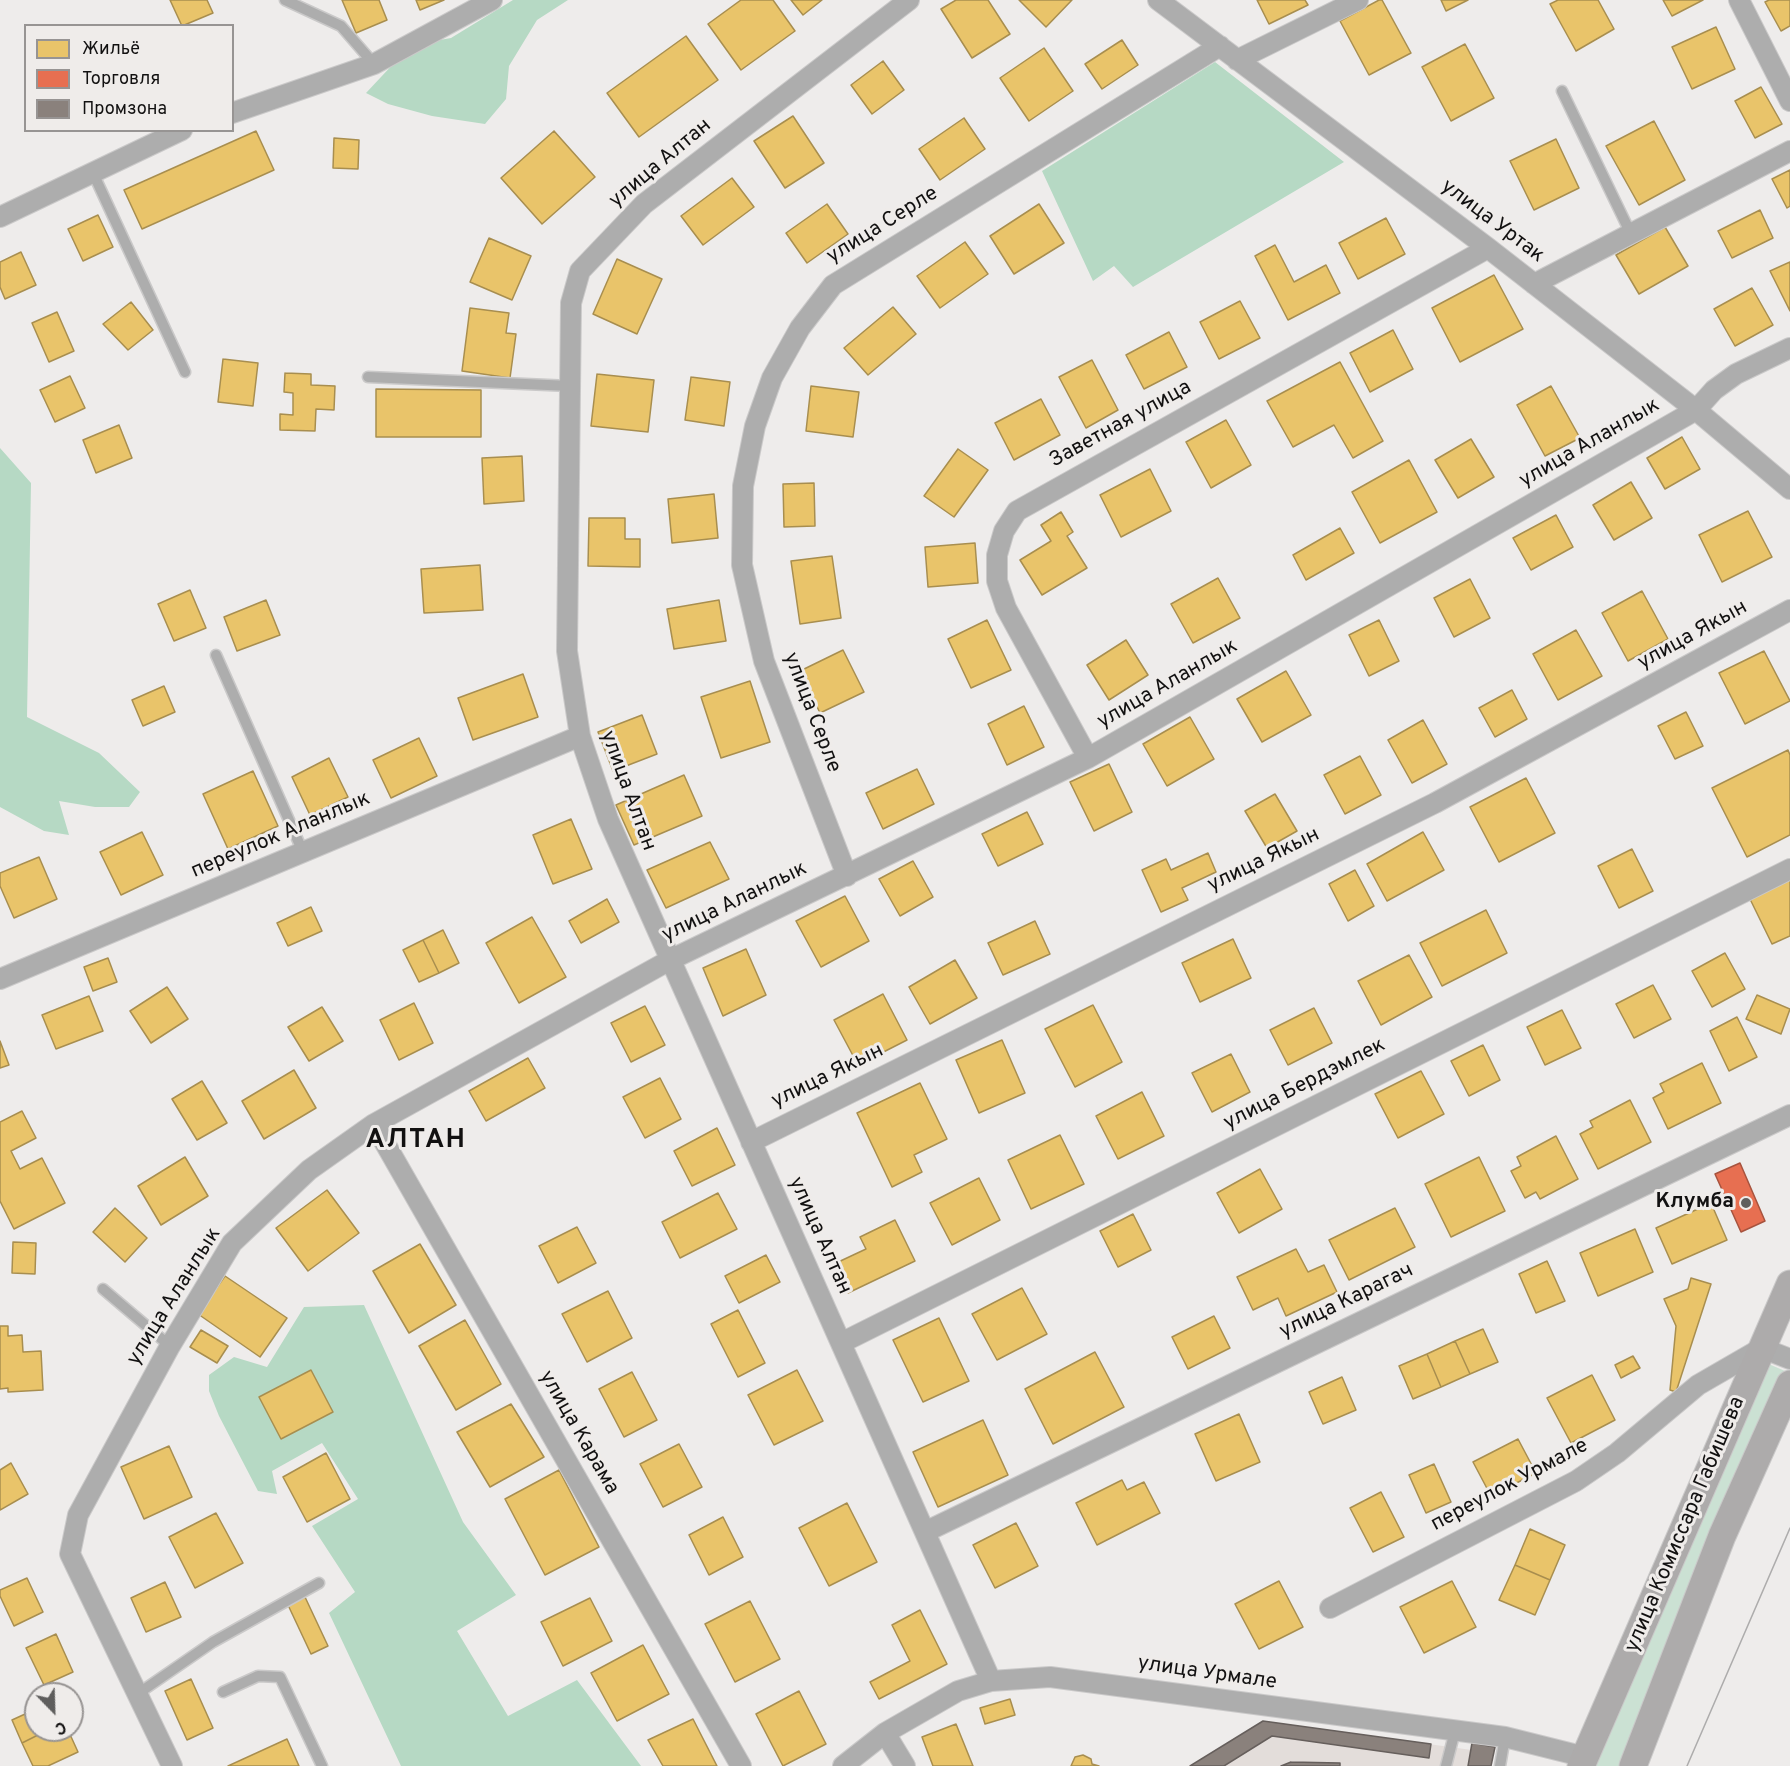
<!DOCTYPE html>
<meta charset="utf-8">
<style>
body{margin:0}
#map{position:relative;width:1790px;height:1766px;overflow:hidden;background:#eeeceb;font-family:Overpass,sans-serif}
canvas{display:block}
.legend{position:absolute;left:24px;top:24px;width:210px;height:108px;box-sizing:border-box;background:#efecea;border:2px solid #979493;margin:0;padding:8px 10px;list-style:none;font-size:18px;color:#121111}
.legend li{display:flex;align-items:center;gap:12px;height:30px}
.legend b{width:30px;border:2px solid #979493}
.north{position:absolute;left:24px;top:1682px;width:60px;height:60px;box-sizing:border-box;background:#efecea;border:2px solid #979493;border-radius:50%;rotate:157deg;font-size:16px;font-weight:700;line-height:24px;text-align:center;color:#121111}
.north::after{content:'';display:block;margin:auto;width:21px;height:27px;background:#5f5e5d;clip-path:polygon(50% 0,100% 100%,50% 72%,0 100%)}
</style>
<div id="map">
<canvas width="1790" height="1766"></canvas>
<ul class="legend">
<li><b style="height:16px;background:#e9c46a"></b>Жильё</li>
<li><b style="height:16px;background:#e76f51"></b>Торговля</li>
<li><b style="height:16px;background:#8a817c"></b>Промзона</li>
</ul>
<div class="north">С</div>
</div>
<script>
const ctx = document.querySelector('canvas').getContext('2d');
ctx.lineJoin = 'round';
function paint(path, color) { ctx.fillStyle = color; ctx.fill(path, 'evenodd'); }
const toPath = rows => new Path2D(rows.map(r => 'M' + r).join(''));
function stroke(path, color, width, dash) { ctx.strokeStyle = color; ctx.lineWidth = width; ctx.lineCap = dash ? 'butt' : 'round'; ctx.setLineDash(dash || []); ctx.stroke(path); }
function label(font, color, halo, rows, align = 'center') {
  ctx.font = font + ' Overpass,sans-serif'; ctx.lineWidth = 6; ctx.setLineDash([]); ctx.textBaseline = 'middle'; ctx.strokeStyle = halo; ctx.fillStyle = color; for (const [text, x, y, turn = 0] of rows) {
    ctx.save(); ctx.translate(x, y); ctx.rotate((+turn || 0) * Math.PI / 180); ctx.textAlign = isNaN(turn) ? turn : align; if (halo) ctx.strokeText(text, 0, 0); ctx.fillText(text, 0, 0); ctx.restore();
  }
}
paint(toPath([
 [1263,1721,1486,1752,1485,1766,1190,1766]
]), '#e3ddda');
paint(toPath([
 [1764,1362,1785,1371,1654,1680,1622,1766,1588,1766]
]), '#cbe1d3');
paint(toPath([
 [513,0,568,0,537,20,509,66,506,99,485,124,432,116,388,104,366,93,411,45,451,38],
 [1215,62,1344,162,1133,287,1114,266,1093,281,1042,171],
 [0,448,31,483,27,717,99,753,140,792,129,807,95,807,59,801,69,835,44,831,0,807],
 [364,1305,463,1522,516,1595,457,1631,508,1716,577,1680,641,1766,401,1766,329,1613,355,1592,312,1526,358,1499,322,1443,272,1471,277,1494,258,1491,219,1416,209,1391,209,1375,234,1357,267,1367,304,1307]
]), '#b6d9c4');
const homes = toPath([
 [170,0,207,0,213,13,182,26,170,0],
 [342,0,379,0,387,20,356,33,342,0],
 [416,0,444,0,420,10,416,0],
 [741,0,773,0,795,31,741,70,708,24,741,0],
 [791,0,822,0,803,15,791,0],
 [956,0,988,0,1010,34,972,58,941,9,956,0],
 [1019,0,1072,0,1046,27,1019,0],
 [1257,0,1305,0,1308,5,1269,24,1257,0],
 [1379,0,1382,0,1411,53,1369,75,1340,21,1379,0],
 [1441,0,1468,0,1446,11,1441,0],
 [1558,0,1598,0,1614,29,1576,51,1550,4,1558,0],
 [1663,0,1703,0,1672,16,1663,0],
 [1769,0,1790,0,1790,26,1781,31,1765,2,1769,0],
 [1716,27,1735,69,1692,89,1672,47,1716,27],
 [686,36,718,80,639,137,607,93,686,36],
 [1122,40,1138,65,1102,89,1085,64,1122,40],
 [1465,44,1494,98,1451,121,1422,67,1465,44],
 [1044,48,1073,91,1029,121,1000,78,1044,48],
 [883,61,904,90,872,114,851,85,883,61],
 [1761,87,1782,124,1755,138,1735,101,1761,87],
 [793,116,824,163,785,188,754,141,793,116],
 [964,118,985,149,940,180,919,149,964,118],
 [1654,121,1685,180,1639,205,1606,146,1654,121],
 [256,131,274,170,142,229,124,190,256,131],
 [554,131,595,177,542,224,501,178,554,131],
 [334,138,359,140,358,169,333,168,334,138],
 [1556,139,1579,188,1534,210,1510,161,1556,139],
 [1790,170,1790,206,1787,208,1772,179,1790,170],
 [732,178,754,207,703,245,681,216,732,178],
 [827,204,848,234,807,263,786,233,827,204],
 [1039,204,1064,243,1014,274,990,236,1039,204],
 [1760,210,1773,238,1732,258,1718,231,1760,210],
 [98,215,113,247,83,261,68,229,98,215],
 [1386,218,1405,254,1358,279,1339,243,1386,218],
 [1665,227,1688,266,1639,294,1616,255,1665,227],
 [489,238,531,256,512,300,470,282,489,238],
 [965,242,988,274,940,308,917,276,965,242],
 [1275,245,1294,282,1326,265,1340,293,1288,320,1255,256,1275,245],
 [21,252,36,285,5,299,0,287,0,262,21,252],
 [617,259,662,279,637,334,593,314,617,259],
 [1790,262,1790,311,1770,271,1790,262],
 [1494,275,1523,329,1460,362,1432,308,1494,275],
 [1752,288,1773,325,1735,346,1714,309,1752,288],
 [1240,301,1260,338,1219,359,1200,322,1240,301],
 [131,302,153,330,128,350,103,324,131,302],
 [893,307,916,334,868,375,844,348,893,307],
 [470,308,509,313,506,333,516,334,510,378,462,371,470,308],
 [57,312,74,351,49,362,32,323,57,312],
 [1393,330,1413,369,1370,392,1350,353,1393,330],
 [1169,332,1187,367,1144,389,1126,355,1169,332],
 [223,359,258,363,253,406,218,402,223,359],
 [1092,360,1118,410,1086,428,1059,377,1092,360],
 [1340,362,1383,441,1353,458,1334,425,1293,447,1267,401,1340,362],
 [285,373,311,374,311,385,335,386,334,410,316,409,315,431,280,430,280,414,293,415,293,393,284,392,285,373],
 [597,374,654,380,648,432,591,426,597,374],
 [70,376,85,408,55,422,40,390,70,376],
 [691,377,730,382,724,426,685,420,691,377],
 [811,386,859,392,853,437,806,431,811,386],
 [1551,386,1580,438,1545,456,1517,405,1551,386],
 [376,389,481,390,481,437,376,437,376,389],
 [1041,399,1060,435,1014,460,995,423,1041,399],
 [1226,420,1251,465,1211,488,1186,442,1226,420],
 [119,425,132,458,96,473,83,440,119,425],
 [1682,437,1700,469,1665,489,1647,458,1682,437],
 [1471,439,1494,477,1458,498,1435,460,1471,439],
 [958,449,988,470,954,517,924,496,958,449],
 [522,456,524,501,484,504,482,458,522,456],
 [1409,460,1437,512,1380,543,1352,492,1409,460],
 [1150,469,1171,511,1121,537,1100,495,1150,469],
 [1631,482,1652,518,1614,540,1593,505,1631,482],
 [814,483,815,526,784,527,783,484,814,483],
 [714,494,718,538,672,543,668,499,714,494],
 [1748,511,1772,557,1722,582,1699,535,1748,511],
 [1061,512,1073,532,1067,536,1087,568,1042,595,1020,560,1051,541,1041,525,1061,512],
 [1556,515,1573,547,1531,570,1513,538,1556,515],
 [589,518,625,518,625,539,640,539,640,567,588,566,589,518],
 [1340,528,1354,553,1306,580,1293,555,1340,528],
 [975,543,978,583,928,587,925,547,975,543],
 [832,556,841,618,800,624,791,561,832,556],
 [480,565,483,610,424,613,421,569,480,565],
 [1218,578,1240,618,1193,643,1171,604,1218,578],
 [1470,579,1490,618,1454,637,1434,598,1470,579],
 [190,590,206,628,174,641,158,604,190,590],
 [1642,591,1668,639,1628,661,1602,613,1642,591],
 [266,600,280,635,237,651,224,617,266,600],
 [719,600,726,641,674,649,667,609,719,600],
 [987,620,1011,670,971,688,948,639,987,620],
 [1379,620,1399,661,1369,676,1349,635,1379,620],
 [1576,630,1602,676,1558,700,1533,654,1576,630],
 [1126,640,1148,675,1109,700,1087,665,1126,640],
 [843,650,864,692,820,713,800,671,843,650],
 [1764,651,1790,701,1745,724,1719,673,1764,651],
 [1286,671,1311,715,1262,742,1237,699,1286,671],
 [523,674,538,717,473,740,458,698,523,674],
 [750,681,770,742,721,758,701,697,750,681],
 [164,686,175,712,143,726,132,700,164,686],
 [1512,690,1527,719,1495,737,1479,708,1512,690],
 [1024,706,1044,747,1007,765,988,724,1024,706],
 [1686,712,1703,746,1675,759,1658,726,1686,712],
 [642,715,657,754,613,771,598,732,642,715],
 [1190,717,1214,759,1167,786,1143,744,1190,717],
 [1423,720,1447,764,1412,783,1388,740,1423,720],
 [419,738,437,776,391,798,373,760,419,738],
 [1788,750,1790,755,1790,835,1747,857,1712,788,1788,750],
 [1360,756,1381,795,1345,814,1324,775,1360,756],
 [329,758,348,797,310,815,292,777,329,758],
 [1109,764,1132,812,1094,831,1070,782,1109,764],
 [917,769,934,804,883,829,866,793,917,769],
 [253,771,278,826,228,849,203,794,253,771],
 [684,775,702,816,634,845,616,805,684,775],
 [1526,778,1555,833,1499,862,1470,807,1526,778],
 [1275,794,1297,831,1267,848,1245,811,1275,794],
 [1027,812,1043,844,998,866,982,834,1027,812],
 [571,819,592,869,553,884,533,835,571,819],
 [142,832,163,875,121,895,100,852,142,832],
 [1423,832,1444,870,1387,901,1367,864,1423,832],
 [710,842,729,879,666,908,647,870,710,842],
 [1632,849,1653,891,1619,908,1598,866,1632,849],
 [1208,853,1216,872,1182,888,1188,900,1161,912,1142,870,1166,859,1171,870,1208,853],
 [39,857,57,899,14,918,0,886,0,873,39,857],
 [913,861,933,897,900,916,879,879,913,861],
 [1355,870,1374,906,1348,921,1329,884,1355,870],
 [1790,878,1790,936,1772,944,1749,897,1790,878],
 [845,896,869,941,821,967,796,921,845,896],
 [607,899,619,922,581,943,569,921,607,899],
 [311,907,322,931,288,946,277,923,311,907],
 [1486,910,1507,953,1442,986,1420,943,1486,910],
 [532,917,566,977,519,1003,486,943,532,917],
 [1035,921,1050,954,1003,975,988,943,1035,921],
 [443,930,459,963,439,973,423,940,443,930],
 [1233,939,1251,978,1200,1002,1182,963,1233,939],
 [423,940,439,973,419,982,403,950,423,940],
 [746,949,766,995,723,1016,703,968,746,949],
 [1725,953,1745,989,1712,1007,1692,971,1725,953],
 [1409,955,1432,997,1381,1025,1358,981,1409,955],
 [108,958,117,982,93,991,84,967,108,958],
 [955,960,977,998,930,1024,909,987,955,960],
 [1653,985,1671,1019,1634,1038,1616,1004,1653,985],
 [167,987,188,1019,151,1043,130,1011,167,987],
 [883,994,907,1040,858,1065,834,1020,883,994],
 [1757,995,1790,1009,1781,1034,1746,1019,1757,995],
 [89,996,103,1031,56,1049,42,1015,89,996],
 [414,1003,433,1043,399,1060,380,1020,414,1003],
 [1093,1005,1122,1062,1075,1087,1045,1029,1093,1005],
 [645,1006,665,1045,631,1062,611,1023,645,1006],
 [322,1007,343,1041,309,1061,288,1027,322,1007],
 [1314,1008,1332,1043,1288,1065,1270,1030,1314,1008],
 [1562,1010,1581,1048,1545,1065,1527,1027,1562,1010],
 [1737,1017,1757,1057,1729,1071,1710,1031,1737,1017],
 [1002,1040,1025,1093,979,1113,956,1060,1002,1040],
 [0,1041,9,1065,0,1068,0,1041],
 [1483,1045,1500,1080,1469,1096,1451,1061,1483,1045],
 [1231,1054,1250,1092,1212,1112,1192,1073,1231,1054],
 [528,1058,545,1088,486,1121,469,1091,528,1058],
 [1702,1063,1721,1103,1668,1129,1653,1098,1664,1092,1660,1084,1702,1063],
 [294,1070,316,1108,264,1139,242,1101,294,1070],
 [1421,1071,1444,1114,1398,1138,1375,1094,1421,1071],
 [660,1078,681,1119,645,1138,623,1097,660,1078],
 [202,1081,227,1123,197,1140,172,1099,202,1081],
 [920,1083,947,1139,914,1155,922,1172,892,1187,857,1113,920,1083],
 [1142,1092,1164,1136,1118,1159,1096,1116,1142,1092],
 [1630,1100,1651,1142,1598,1169,1580,1134,1593,1127,1590,1121,1630,1100],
 [22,1111,36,1138,11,1151,20,1169,42,1158,65,1203,14,1229,0,1201,0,1122,22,1111],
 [717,1128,735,1165,692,1186,674,1151,717,1128],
 [1060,1135,1084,1184,1031,1209,1008,1160,1060,1135],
 [1556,1136,1578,1179,1540,1199,1536,1192,1525,1198,1511,1171,1521,1166,1517,1157,1556,1136],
 [185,1157,208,1196,161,1225,138,1186,185,1157],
 [1479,1157,1505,1211,1451,1237,1425,1184,1479,1157],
 [1260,1169,1282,1209,1239,1233,1217,1193,1260,1169],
 [979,1178,1000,1220,952,1245,930,1203,979,1178],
 [327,1190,359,1233,308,1271,276,1228,327,1190],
 [718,1193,737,1229,680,1258,662,1222,718,1193],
 [1711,1203,1727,1240,1672,1264,1656,1228,1711,1203],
 [115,1208,147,1238,125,1262,93,1232,115,1208],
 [1395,1208,1415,1247,1349,1280,1329,1240,1395,1208],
 [1133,1214,1151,1250,1118,1267,1100,1231,1133,1214],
 [895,1220,915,1261,848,1293,834,1264,866,1249,860,1237,895,1220],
 [577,1227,596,1263,558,1283,539,1246,577,1227],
 [1635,1229,1653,1272,1598,1296,1580,1253,1635,1229],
 [13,1242,36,1243,35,1274,12,1273,13,1242],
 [420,1244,456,1305,409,1333,373,1271,420,1244],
 [1296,1249,1308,1272,1324,1265,1337,1292,1286,1316,1278,1298,1253,1310,1237,1277,1296,1249],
 [766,1255,780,1282,739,1303,725,1276,766,1255],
 [1547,1261,1565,1301,1536,1313,1519,1274,1547,1261],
 [225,1276,287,1318,260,1357,198,1314,225,1276],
 [1691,1278,1711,1284,1676,1392,1670,1390,1676,1326,1664,1299,1688,1289,1691,1278],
 [1022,1288,1047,1334,997,1360,972,1314,1022,1288],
 [608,1291,632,1338,587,1362,562,1314,608,1291],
 [738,1310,765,1363,738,1377,711,1324,738,1310],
 [1214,1316,1230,1348,1188,1369,1172,1337,1214,1316],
 [939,1318,969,1381,923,1402,893,1340,939,1318],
 [465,1320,501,1384,456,1410,419,1346,465,1320],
 [0,1326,8,1326,8,1336,22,1335,23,1352,41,1351,43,1390,8,1392,8,1388,0,1389,0,1326],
 [1483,1329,1498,1362,1470,1374,1455,1341,1483,1329],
 [201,1330,228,1346,217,1363,190,1347,201,1330],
 [1455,1341,1470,1374,1441,1387,1427,1354,1455,1341],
 [1095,1352,1124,1407,1053,1444,1025,1389,1095,1352],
 [1427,1354,1441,1387,1413,1399,1399,1366,1427,1354],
 [1633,1356,1640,1368,1621,1378,1615,1365,1633,1356],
 [311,1370,333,1412,281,1439,259,1397,311,1370],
 [797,1370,823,1421,774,1445,748,1395,797,1370],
 [632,1372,657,1420,624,1437,599,1389,632,1372],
 [1592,1375,1615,1420,1571,1443,1547,1398,1592,1375],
 [1342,1377,1356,1410,1323,1424,1309,1392,1342,1377],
 [511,1404,544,1457,490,1487,457,1432,511,1404],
 [1239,1414,1260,1462,1216,1481,1195,1434,1239,1414],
 [983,1420,1008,1475,938,1507,913,1452,983,1420],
 [1518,1439,1536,1473,1491,1496,1473,1462,1518,1439],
 [679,1444,702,1487,663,1507,640,1464,679,1444],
 [169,1446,192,1497,144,1519,121,1467,169,1446],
 [326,1453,350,1499,307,1522,283,1477,326,1453],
 [11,1463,28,1494,0,1510,0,1470,11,1463],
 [1434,1464,1451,1502,1426,1513,1409,1475,1434,1464],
 [559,1470,599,1547,545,1575,505,1499,559,1470],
 [1122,1480,1127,1490,1144,1482,1160,1513,1097,1545,1076,1503,1122,1480],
 [1381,1492,1404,1537,1373,1552,1350,1508,1381,1492],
 [847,1503,877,1562,829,1586,799,1528,847,1503],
 [216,1513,243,1563,195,1588,169,1537,216,1513],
 [723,1517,743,1557,709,1575,689,1535,723,1517],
 [1016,1523,1038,1566,995,1588,973,1545,1016,1523],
 [1530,1529,1565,1545,1550,1580,1515,1565,1530,1529],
 [1515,1565,1550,1580,1535,1615,1499,1600,1515,1565],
 [27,1578,43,1612,14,1626,0,1596,0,1590,27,1578],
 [1279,1581,1303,1627,1259,1649,1235,1604,1279,1581],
 [1452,1581,1476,1627,1424,1653,1400,1607,1452,1581],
 [165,1582,181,1617,146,1632,131,1598,165,1582],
 [305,1597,328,1646,311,1654,288,1605,305,1597],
 [590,1598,612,1641,563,1666,541,1622,590,1598],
 [750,1601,780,1659,735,1682,705,1624,750,1601],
 [920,1610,947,1664,879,1699,870,1682,910,1661,892,1625,920,1610],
 [56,1634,73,1672,44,1685,26,1648,56,1634],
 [643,1645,669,1694,617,1721,591,1673,643,1645],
 [191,1679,213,1728,187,1740,165,1691,191,1679],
 [799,1691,826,1744,783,1766,756,1714,799,1691],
 [1010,1699,1015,1715,985,1724,980,1708,1010,1699],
 [36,1709,36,1730,48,1730,22,1743,12,1720,36,1709],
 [693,1719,717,1766,663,1766,648,1740,693,1719],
 [956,1724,973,1766,933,1766,922,1737,956,1724],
 [48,1730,68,1730,78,1752,48,1766,33,1766,22,1743,48,1730],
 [287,1739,299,1766,228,1766,287,1739],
 [1083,1755,1091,1759,1092,1764,1099,1766,1071,1766,1075,1757,1083,1755]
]);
paint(homes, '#e9c46a');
stroke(homes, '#a88e4f', 1.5);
const shops = toPath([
 [1740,1163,1765,1221,1741,1232,1715,1174,1740,1163]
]);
paint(shops, '#e76f51');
stroke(shops, '#a7533e', 1.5);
const industry = toPath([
 [1263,1721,1431,1744,1429,1758,1272,1736,1224,1766,1190,1766,1263,1721],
 [1472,1743,1495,1747,1491,1766,1468,1766,1472,1743],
 [1291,1762,1340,1763,1340,1766,1281,1766,1291,1762]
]);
paint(industry, '#8a817c');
stroke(industry, '#665f5c', 1.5);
const lane = toPath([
 [285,0,341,26,374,64],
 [1562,91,1631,234],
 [93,173,185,372],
 [368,377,570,386],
 [216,655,303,852],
 [103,1289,170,1346],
 [223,1692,258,1676,280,1677,322,1766],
 [136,1695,213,1642,319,1583],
 [1446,1766,1455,1731],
 [1500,1766,1505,1737]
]);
const street = toPath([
 [909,0,644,204,580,271,571,303,567,651,580,736,608,819,991,1681],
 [1158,0,1488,248,1696,410,1790,489],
 [1739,0,1790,101],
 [1237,60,1358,0],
 [232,113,374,64,492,0],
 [0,217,182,130],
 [1534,284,1790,151],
 [1088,758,1006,608,997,581,997,555,1004,531,1017,511,1488,248],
 [847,876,764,661,742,565,743,486,755,426,772,378,800,328,833,285,1220,46],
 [0,979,580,736],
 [374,1124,741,1766],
 [751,1142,1435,803,1790,610],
 [841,1343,1790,869],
 [925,1532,1790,1115],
 [1330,1608,1576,1481,1617,1453,1698,1385,1762,1348,1790,1359],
 [885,1733,905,1766],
 [172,1766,70,1554,78,1515,170,1346,232,1243,309,1170,374,1124,670,960,1088,758,1696,410,1714,390,1736,374,1790,348],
 [843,1766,885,1733,958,1691,991,1681,1050,1677,1505,1737,1585,1757]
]);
const secondary = toPath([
 [1581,1766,1790,1284],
 [1633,1766,1722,1536,1790,1384]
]);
stroke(lane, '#cac9c9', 13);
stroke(street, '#cac9c9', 22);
stroke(secondary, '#cac9c9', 29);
stroke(lane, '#adadad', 10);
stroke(street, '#adadad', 20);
stroke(secondary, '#adabab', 27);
stroke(toPath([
 [1687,1766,1790,1528]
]), '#adacac', 1.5);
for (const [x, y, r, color] of [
 [1746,1203,6,"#5f5e5d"]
]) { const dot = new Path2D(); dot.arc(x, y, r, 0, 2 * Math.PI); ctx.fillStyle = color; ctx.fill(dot); stroke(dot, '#efecea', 2); }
label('21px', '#121111', '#efecea', [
 ["улица Алтан",661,164,-40],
 ["улица Уртак",1492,222,37],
 ["улица Серле",883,226,-32],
 ["Заветная улица",1121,425,-29],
 ["улица Аланлык",1590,444,-30],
 ["улица Якын",1693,636,-29],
 ["улица Аланлык",1168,685,-30],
 ["улица Серле",811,713,69],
 ["улица Алтан",627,791,70],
 ["переулок Аланлык",281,836,-23],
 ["улица Якын",1264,861,-26],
 ["улица Аланлык",735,903,-26],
 ["улица Якын",828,1077,-26],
 ["улица Бердэмлек",1305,1085,-27],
 ["улица Алтан",819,1236,66],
 ["улица Аланлык",175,1297,-58],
 ["улица Карагач",1347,1302,-26],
 ["улица Карама",578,1433,60],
 ["переулок Урмале",1510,1486,-28],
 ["улица Комиссара Габишева",1686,1525,-67],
 ["улица Урмале",1207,1674,8]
]);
label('bold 21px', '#121111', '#efecea', [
 ["Клумба",1734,1203]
], 'right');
ctx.letterSpacing = '1.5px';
label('bold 27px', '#121111', '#efecea', [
 ["АЛТАН",416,1142]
]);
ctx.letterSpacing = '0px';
</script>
